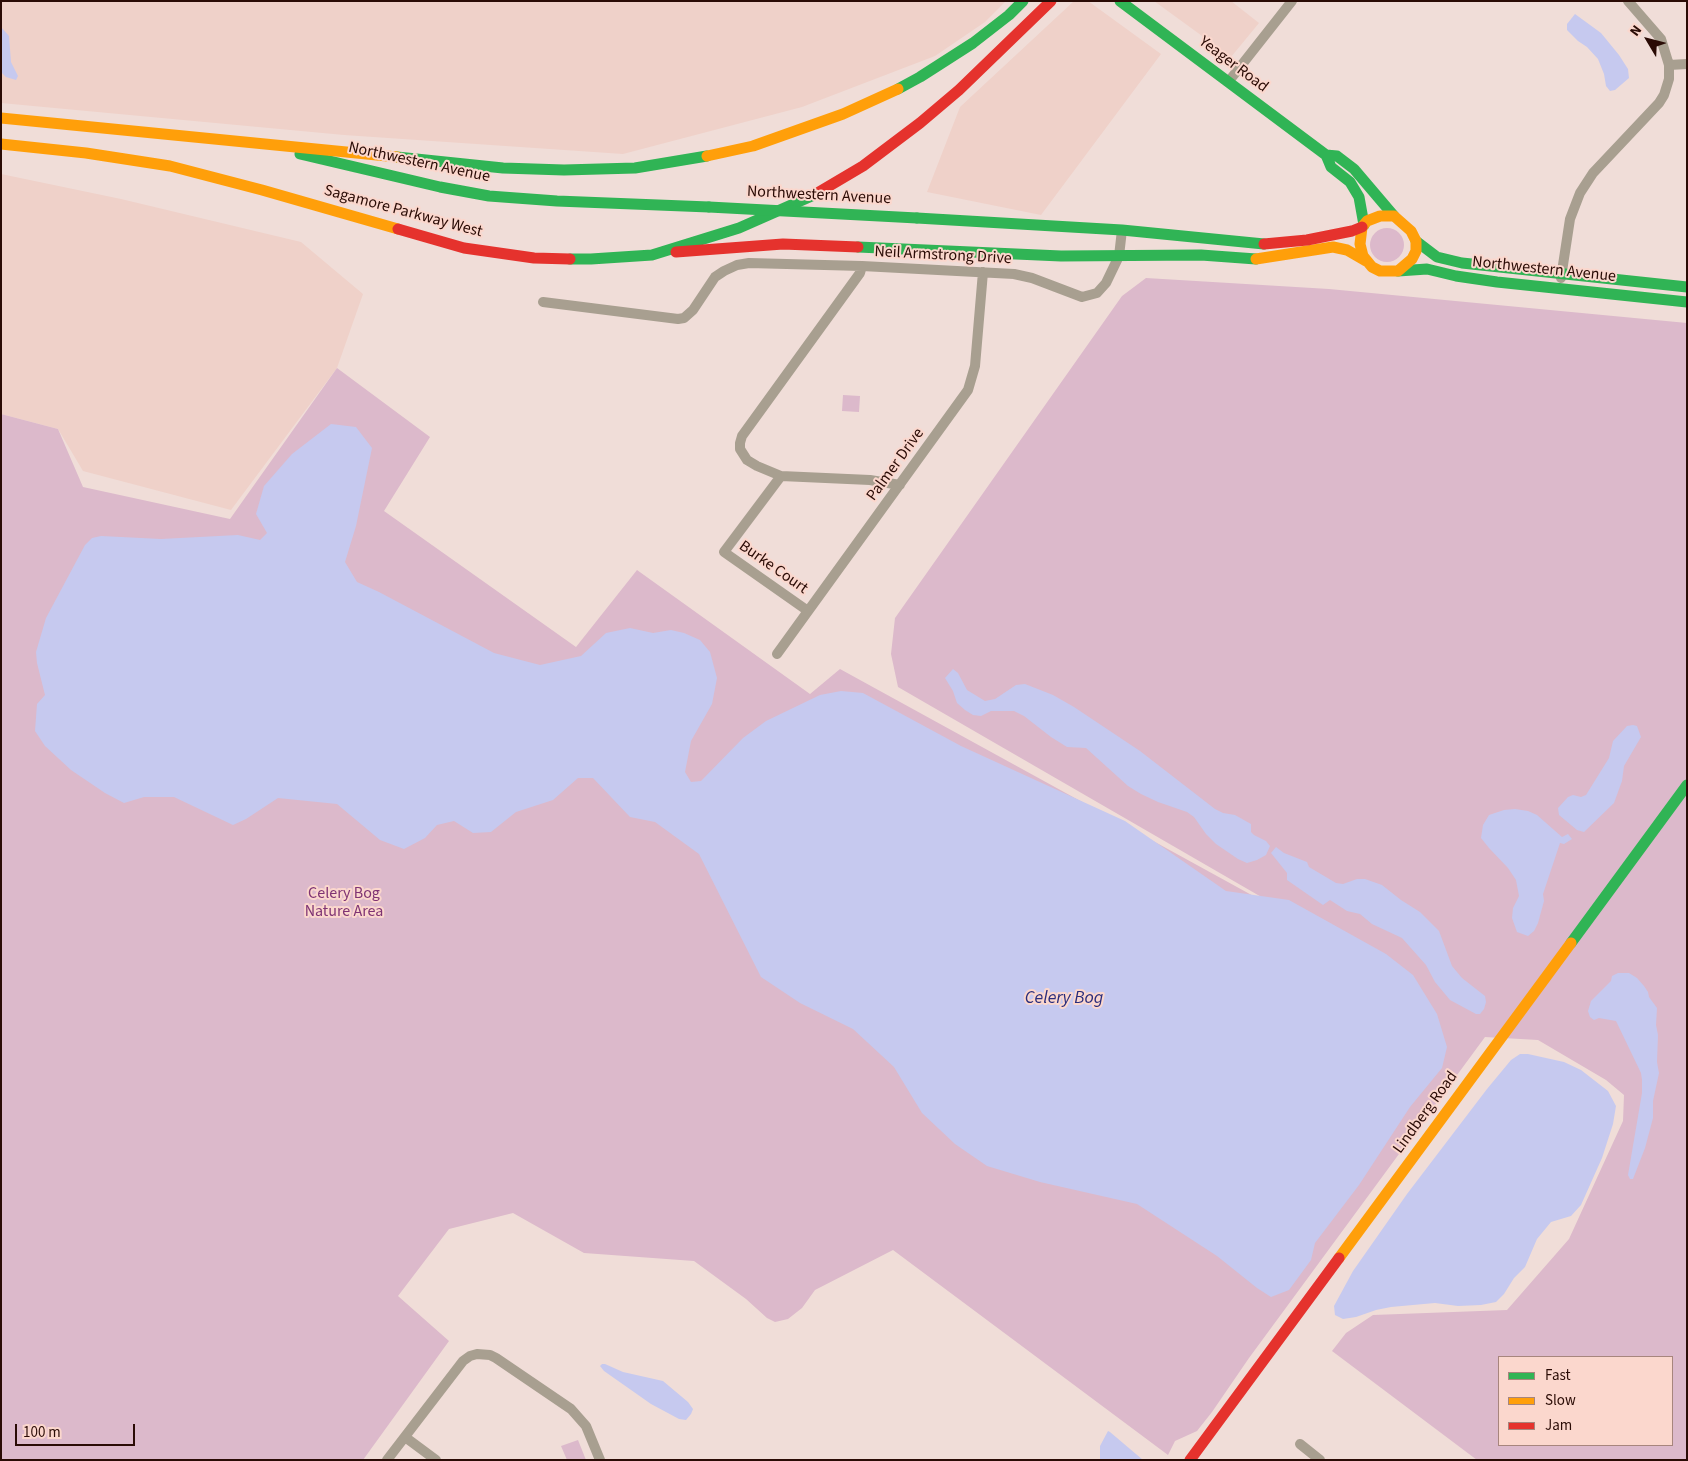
<!DOCTYPE html>
<style>
body{margin:0}
#map{position:relative;width:1688px;height:1461px;overflow:hidden;background:#f0ddd8;font-family:"Source Sans 3",sans-serif}
canvas{display:block}
.frame{position:absolute;inset:0;border:2px solid #2a0b05;pointer-events:none}
.legend{position:absolute;left:1498px;top:1356px;width:175px;height:90px;box-sizing:border-box;background:#fbd7cd;border:1px solid #a7857d;margin:0;padding:6px 9px;list-style:none;font-size:15px;color:#2a0b05}
.legend li{display:flex;align-items:center;gap:10px;height:25px}
.legend b{width:25px;border:1px solid #a7857d}
.north{position:absolute;left:1623px;top:15px;width:50px;height:50px;-webkit-text-stroke:4px #fbd7cd;paint-order:stroke;rotate:307deg;font-size:14px;font-weight:700;line-height:20px;text-align:center;color:#2a0b05}
.north::after{content:'';display:block;margin:auto;width:18px;height:22px;background:#2a0b05;clip-path:polygon(50% 0,100% 100%,50% 72%,0 100%)}
.scale{position:absolute;left:15px;top:1424px;width:120px;height:22px;box-sizing:border-box;border:2px solid #2a0b05;border-top:0;padding-left:6px;font-size:15px;line-height:18px;white-space:nowrap;color:#2a0b05;-webkit-text-stroke:4px #fbd7cd;paint-order:stroke}
</style>
<div id="map">
<canvas width="1688" height="1461"></canvas>
<div class="frame"></div>
<ul class="legend">
<li><b style="height:6px;background:#30b455"></b>Fast</li>
<li><b style="height:6px;background:#ff9f0a"></b>Slow</li>
<li><b style="height:6px;background:#e5322d"></b>Jam</li>
</ul>
<div class="north">N</div>
<div class="scale">100 m</div>
</div>
<script>
const ctx = document.querySelector('canvas').getContext('2d');
ctx.lineJoin = 'round';
function paint(path, color) { ctx.fillStyle = color; ctx.fill(path, 'evenodd'); }
const toPath = rows => new Path2D(rows.map(r => 'M' + r).join(''));
function stroke(path, color, width, dash) { ctx.strokeStyle = color; ctx.lineWidth = width; ctx.lineCap = dash ? 'butt' : 'round'; ctx.setLineDash(dash || []); ctx.stroke(path); }
function label(font, color, halo, rows, align = 'center') {
  ctx.font = font + ' "Source Sans 3",sans-serif'; ctx.lineWidth = 4; ctx.setLineDash([]); ctx.textBaseline = 'middle'; ctx.strokeStyle = halo; ctx.fillStyle = color; for (const [text, x, y, turn = 0] of rows) {
    ctx.save(); ctx.translate(x, y); ctx.rotate((+turn || 0) * Math.PI / 180); ctx.textAlign = isNaN(turn) ? turn : align; if (halo) ctx.strokeText(text, 0, 0); ctx.fillText(text, 0, 0); ctx.restore();
  }
}
paint(toPath([
 [1,1,1006,1,985,22,935,56,802,107,623,154,344,135,1,103],
 [1074,1,1088,1,1161,54,1041,215,927,192,960,107],
 [1154,1,1231,1,1259,23,1231,57],
 [1,174,121,199,301,242,363,294,337,368,231,510,83,471,58,429,1,414]
]), '#efd1c9');
paint(toPath([
 '1370 245a17 17 0 1 1 34 0a17 17 0 1 1-34 0Z',
 [1146,278,1329,289,1687,323,1687,1460,1477,1460,1332,1351,1346,1333,1373,1315,1507,1310,1569,1239,1623,1121,1624,1095,1606,1080,1538,1040,1485,1037,1249,1358,1212,1412,1197,1431,1175,1441,1168,1455,893,1250,815,1290,802,1308,788,1319,775,1322,767,1318,746,1299,694,1261,584,1253,513,1213,449,1229,398,1296,449,1341,363,1460,1,1460,1,414,58,429,83,487,230,519,337,368,430,437,384,511,576,647,637,570,810,694,840,669,1379,965,898,687,891,654,895,618,1122,296],
 [1499,1357,1672,1357,1672,1445,1499,1445],
 [843,395,860,396,859,412,842,411],
 [578,1440,586,1460,567,1460,561,1446]
]), '#dcb9cb');
paint(toPath([
 [1575,14,1601,33,1619,55,1628,69,1629,78,1615,90,1610,91,1606,86,1604,74,1598,59,1587,47,1578,41,1567,30,1567,24],
 [1,27,9,36,11,62,18,76,16,80,6,77,1,72],
 [331,424,356,427,372,448,356,526,345,562,357,582,379,592,494,653,540,665,581,656,606,633,630,628,653,633,671,630,684,633,700,640,710,652,717,678,712,704,691,741,685,772,691,782,701,781,743,738,766,721,820,695,841,691,863,693,961,746,1125,821,1226,891,1289,900,1386,954,1413,975,1437,1014,1447,1047,1442,1068,1410,1107,1359,1185,1315,1243,1311,1260,1289,1290,1271,1297,1257,1288,1217,1256,1137,1204,1040,1182,987,1166,955,1144,922,1113,894,1067,853,1029,800,1003,761,977,699,854,655,822,630,817,593,778,578,778,553,800,516,812,491,832,473,833,454,821,437,825,425,838,404,849,380,840,337,804,278,798,246,819,233,825,174,797,144,797,124,803,105,793,71,770,45,746,35,731,37,704,45,695,37,663,36,652,46,618,85,545,92,538,101,536,161,539,238,535,260,540,267,533,256,514,264,486,292,454],
 [953,669,958,673,967,690,985,701,995,699,1016,685,1025,684,1053,695,1074,707,1140,751,1215,809,1223,813,1235,815,1251,824,1251,832,1254,835,1266,841,1270,846,1266,855,1257,860,1247,863,1238,859,1216,844,1206,834,1194,817,1187,812,1158,802,1141,794,1128,786,1086,748,1067,747,1051,737,1024,716,1014,711,991,711,981,716,973,715,965,710,957,703,953,691,945,678],
 [1633,725,1637,726,1641,737,1624,766,1622,781,1614,803,1584,832,1577,830,1559,815,1558,808,1568,797,1573,795,1581,797,1586,795,1609,758,1613,741,1627,726],
 [1515,809,1528,811,1537,815,1562,837,1568,834,1572,839,1564,844,1560,843,1543,894,1544,901,1538,923,1534,931,1528,936,1517,932,1512,918,1513,908,1519,896,1516,880,1508,868,1489,848,1481,838,1483,825,1489,815,1504,810],
 [1276,847,1284,853,1307,862,1309,867,1336,883,1343,884,1357,879,1365,879,1382,885,1401,900,1420,912,1439,931,1452,966,1462,978,1485,996,1486,1002,1484,1009,1480,1014,1476,1014,1450,1000,1435,982,1426,965,1402,938,1372,924,1360,914,1347,911,1330,900,1323,905,1287,880,1287,873,1271,853],
 [1618,973,1629,973,1637,978,1644,986,1648,992,1649,997,1657,1008,1656,1025,1658,1035,1657,1062,1659,1073,1653,1101,1653,1118,1645,1148,1633,1179,1630,1179,1628,1175,1642,1093,1642,1080,1641,1073,1616,1021,1599,1018,1594,1020,1590,1017,1588,1011,1591,1001,1611,981,1612,976],
 [1520,1054,1528,1054,1564,1062,1581,1070,1608,1091,1616,1106,1613,1124,1602,1158,1581,1205,1571,1216,1551,1222,1537,1239,1525,1267,1514,1278,1504,1294,1496,1302,1481,1305,1458,1306,1435,1303,1391,1307,1376,1310,1356,1317,1343,1319,1335,1315,1334,1306,1353,1271,1407,1194,1487,1089,1511,1060],
 [602,1364,605,1364,623,1372,663,1381,688,1402,693,1409,691,1414,686,1420,679,1419,651,1404,604,1371,600,1366],
 [1108,1431,1110,1432,1143,1460,1100,1460,1100,1446]
]), '#c6c9ef');
stroke(toPath([
 [1669,65,1687,64],
 [1229,81,1292,1],
 [1561,278,1570,219,1580,193,1593,173,1659,103,1664,95,1669,79,1669,65,1661,39,1628,1],
 [543,302,678,319,684,318,693,310,715,277,724,271,737,265,749,263,862,266,1014,274,1032,278,1082,297,1097,293,1106,283,1119,256,1122,230],
 [781,476,757,466,747,460,740,449,740,443,742,436,860,273,862,266],
 [808,611,724,552,781,476,870,480,900,485],
 [777,654,968,390,975,366,983,272],
 [405,1437,436,1460],
 [1300,1444,1320,1460],
 [387,1460,463,1361,470,1356,477,1354,490,1355,496,1358,571,1409,586,1426,600,1460]
]), '#a89f90', 10);
stroke(toPath([
 [1120,1,1326,155,1331,167,1350,182,1359,197,1364,225],
 [898,89,920,77,973,43,1009,15,1023,1],
 [300,154,440,187,489,196,557,201,709,207],
 [1326,155,1337,156,1354,169,1394,216],
 [397,157,503,168,564,170,635,168,707,156],
 [917,218,1122,230,1264,244],
 [1416,241,1437,257,1462,263,1687,287],
 [858,247,1061,256,1201,255,1256,259],
 [570,259,591,259,652,255,739,228,814,195],
 [1398,271,1427,269,1456,276,1497,282,1687,302],
 [1571,943,1687,785]
]), '#30b455', 11);
stroke(toPath([
 [1,118,397,157],
 [1,144,86,153,170,166,262,190,398,229],
 [707,156,753,146,843,114,898,89],
 [1380,216,1394,216,1411,231,1416,241,1416,251,1412,259,1398,271,1380,271,1372,267,1363,256,1360,244,1362,227,1367,221,1380,216],
 [1256,259,1333,247,1347,250,1366,261],
 [1339,1258,1571,943]
]), '#ff9f0a', 11);
stroke(toPath([
 [814,195,863,166,920,123,959,90,1051,1],
 [398,229,464,248,534,258,570,259],
 [1264,244,1307,240,1352,231,1362,227],
 [676,252,783,244,858,247],
 [1190,1460,1339,1258]
]), '#e5322d', 11);
stroke(toPath([
 [709,207,917,218]
]), '#30b455', 11);
label('16px', '#2a0b05', '#fbd7cd', [
 ["Yeager Road",1233,65,37],
 ["Northwestern Avenue",419,163,12],
 ["Northwestern Avenue",819,196,3],
 ["Sagamore Parkway West",403,212,15],
 ["Neil Armstrong Drive",943,256,3],
 ["Northwestern Avenue",1544,270,6],
 ["Palmer Drive",896,465,-54],
 ["Burke Court",773,568,35],
 ["Lindberg Road",1426,1113,-54]
]);
label('16px', '#7f3373', '#fbd7cd', [
 ["Celery Bog",344,894],
 ["Nature Area",344,912]
]);
label('italic 18px', '#282c7c', '#fbd7cd', [
 ["Celery Bog",1064,999]
]);
</script>
